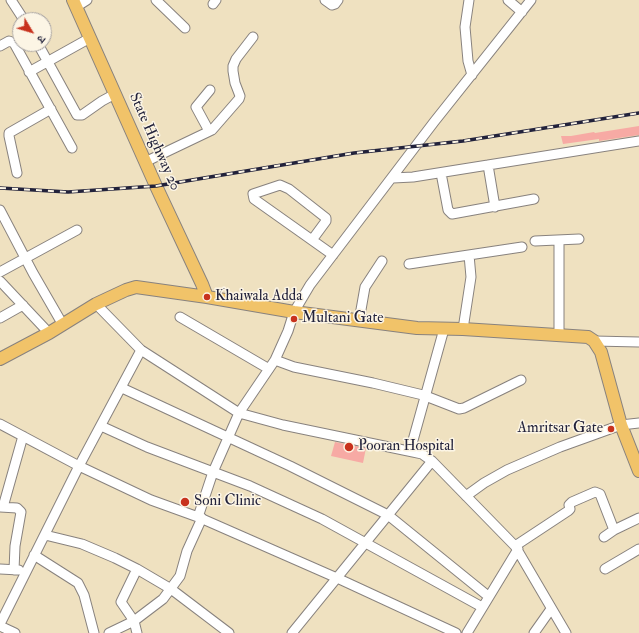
<!DOCTYPE html>
<meta charset="utf-8">
<style>
body{margin:0}
#map{position:relative;width:639px;height:633px;overflow:hidden;background:#efe1c0;font-family:"IM FELL Double Pica","Noto Serif Devanagari",serif}
canvas{display:block}
.north{position:absolute;left:12px;top:12px;width:40px;height:40px;box-sizing:border-box;background:#fcf5e5;border:1px solid #a5a1a1;border-radius:50%;rotate:128deg;font-size:11px;font-weight:700;line-height:16px;text-align:center;color:#22223b}
.north::after{content:'';display:block;margin:auto;width:14px;height:18px;background:#c8321e;clip-path:polygon(50% 0,100% 100%,50% 72%,0 100%)}
</style>
<div id="map">
<canvas width="639" height="633"></canvas>
<div class="north">उ</div>
</div>
<script>
const ctx = document.querySelector('canvas').getContext('2d');
ctx.lineJoin = 'round';
function paint(path, color) { ctx.fillStyle = color; ctx.fill(path, 'evenodd'); }
const toPath = rows => new Path2D(rows.map(r => 'M' + r).join(''));
function stroke(path, color, width, dash) { ctx.strokeStyle = color; ctx.lineWidth = width; ctx.lineCap = dash ? 'butt' : 'round'; ctx.setLineDash(dash || []); ctx.stroke(path); }
function label(font, color, halo, rows, align = 'center') {
  ctx.font = font + ' "IM FELL Double Pica",serif'; ctx.lineWidth = 3; ctx.setLineDash([]); ctx.textBaseline = 'middle'; ctx.strokeStyle = halo; ctx.fillStyle = color; for (const [text, x, y, turn = 0] of rows) {
    ctx.save(); ctx.translate(x, y); ctx.rotate((+turn || 0) * Math.PI / 180); ctx.textAlign = isNaN(turn) ? turn : align; if (halo) ctx.strokeText(text, 0, 0); ctx.fillText(text, 0, 0); ctx.restore();
  }
}
paint(toPath([
 [639,126,639,135,599,141,599,139,563,144,561,136,571,136,594,132,595,133],
 [335,442,366,448,363,463,331,456]
]), '#f7aaa4');
const minor = toPath([
 [11,0,24,20],
 [156,0,185,28],
 [325,0,332,5,335,4,338,0],
 [469,0,465,27,468,61,472,75],
 [508,0,522,12],
 [213,4,216,0],
 [76,7,87,0],
 [38,44,77,115,82,115,102,101,115,94],
 [0,46,9,41,14,43,72,148],
 [29,72,90,38],
 [209,131,196,107,210,90],
 [145,162,212,130,239,99,240,96,235,83,233,71,233,66,236,59,253,37],
 [488,165,495,207],
 [17,173,9,136,9,133,51,109],
 [441,173,448,210,452,214,534,199],
 [393,178,413,177,463,169,639,141],
 [0,210,33,273,63,325],
 [312,240,326,221,326,218,289,189,280,185,253,194,254,199,333,255],
 [559,240,559,336],
 [535,241,579,239],
 [409,264,522,247],
 [0,272,77,230],
 [0,281,49,333],
 [96,304,141,350,239,413,283,425,413,452,422,454,432,461,515,546,566,633],
 [180,317,269,369],
 [0,318,23,305],
 [359,321,365,287,382,261],
 [463,329,471,277,469,255],
 [594,341,639,342],
 [275,360,294,367,373,383,423,395,459,409,464,408,521,380],
 [122,388,290,466,388,515,488,596],
 [0,424,79,466,151,500,198,517,337,578,456,633],
 [101,426,147,447,250,486,322,519,482,607],
 [410,451,444,329],
 [466,496,484,483,507,470,560,447,621,425,639,423],
 [0,507,17,508,21,512,15,546,14,570],
 [3,507,23,436],
 [198,517,213,472,239,413,275,360,288,331,294,312,310,285,434,122,531,0],
 [45,535,82,544,115,558,137,569,171,589,229,633],
 [604,537,614,530,639,518],
 [515,546,568,511,570,509,569,505,572,502,595,492,600,494,614,530],
 [34,555,78,583,84,595,94,633],
 [0,569,19,570],
 [137,569,121,602,134,621,137,633],
 [605,569,639,549],
 [0,624,79,466,141,350],
 [0,626,15,633],
 [109,633,134,621,163,599,180,576,187,551,202,518],
 [292,633,432,461],
 [467,633,518,549],
 [534,633,551,609]
]);
const major = toPath([
 [73,0,156,186,202,284,207,297],
 [0,359,49,333,96,304,126,290,136,287,207,297,294,312,417,328,463,329,588,337,594,341,601,352,621,425,639,471]
]);
stroke(minor, '#88827e', 11);
stroke(major, '#88827e', 14);
stroke(minor, '#fff', 9);
stroke(major, '#f1c369', 12);
const rail = toPath([
 [0,188,68,192,156,186,354,153,463,141,639,113]
]);
stroke(rail, '#22223b', 3.5);
stroke(rail, '#fcf5e5', 2, [6]);
for (const [x, y, r, color] of [
 [207,297,4,"#c8321e"],
 [294,319,4,"#c8321e"],
 [611,429,4,"#c8321e"],
 [349,447,5,"#c8321e"],
 [185,502,5,"#c8321e"]
]) { const dot = new Path2D(); dot.arc(x, y, r, 0, 2 * Math.PI); ctx.fillStyle = color; ctx.fill(dot); stroke(dot, '#fcf5e5', 1.5); }
label('15px', '#22223b', '#fcf5e5', [
 ["State Highway 20",154,142,66]
]);
label('15px', '#22223b', '#fcf5e5', [
 ["Khaiwala Adda",215,297],
 ["Multani Gate",302,319],
 ["Amritsar Gate",603,429,"right"],
 ["Pooran Hospital",358,447],
 ["Soni Clinic",194,502]
], 'left');
</script>
